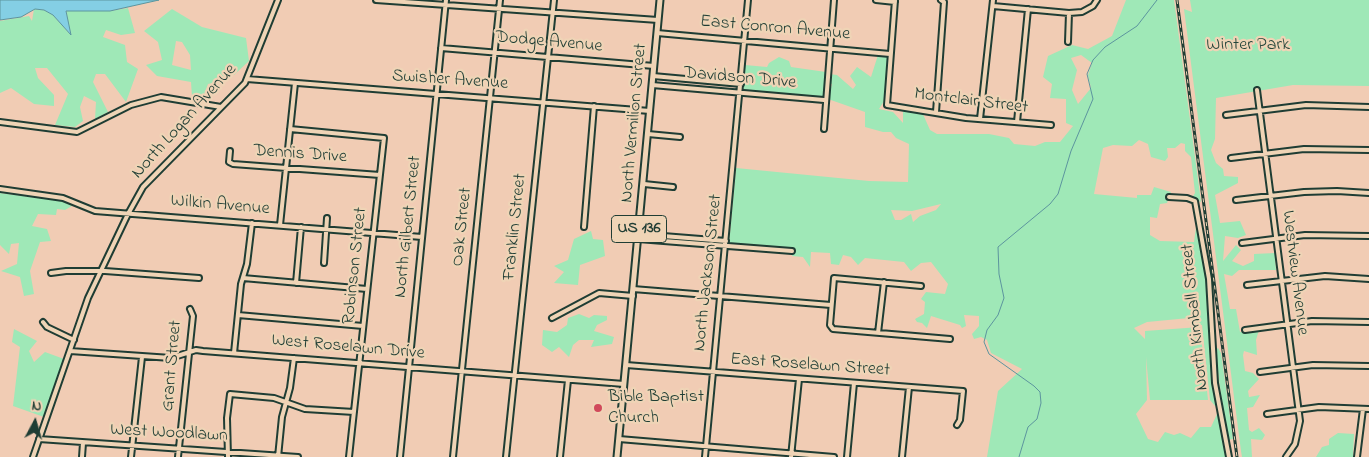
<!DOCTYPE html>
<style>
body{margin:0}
#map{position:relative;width:1369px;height:457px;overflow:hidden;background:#f1ccb4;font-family:"Indie Flower",sans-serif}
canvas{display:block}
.north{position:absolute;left:10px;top:397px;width:50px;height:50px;-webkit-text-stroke:4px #efd4b6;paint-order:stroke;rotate:6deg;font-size:14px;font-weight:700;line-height:20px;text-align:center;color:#1f3d34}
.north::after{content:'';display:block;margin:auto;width:18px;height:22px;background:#1f3d34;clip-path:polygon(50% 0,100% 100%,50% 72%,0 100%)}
</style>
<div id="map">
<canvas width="1369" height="457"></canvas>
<div class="north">N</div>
</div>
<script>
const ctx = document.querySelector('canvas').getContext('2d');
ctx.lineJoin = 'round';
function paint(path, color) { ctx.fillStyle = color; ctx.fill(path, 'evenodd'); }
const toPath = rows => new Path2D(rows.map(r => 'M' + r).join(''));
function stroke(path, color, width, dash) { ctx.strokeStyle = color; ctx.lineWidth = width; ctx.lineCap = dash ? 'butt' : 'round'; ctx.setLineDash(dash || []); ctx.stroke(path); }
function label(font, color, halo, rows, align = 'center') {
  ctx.font = font + ' "Indie Flower",sans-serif'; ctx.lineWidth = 4.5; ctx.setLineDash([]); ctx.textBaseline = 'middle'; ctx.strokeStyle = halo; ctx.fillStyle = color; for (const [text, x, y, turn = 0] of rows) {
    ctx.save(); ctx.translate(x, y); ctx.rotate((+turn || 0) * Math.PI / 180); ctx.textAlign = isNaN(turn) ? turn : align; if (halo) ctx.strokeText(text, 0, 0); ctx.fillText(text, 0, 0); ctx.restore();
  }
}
paint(toPath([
 [1126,0,1174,0,1201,202,1192,198,1195,193,1191,157,1185,151,1185,144,1181,143,1175,148,1167,148,1168,157,1165,161,1151,157,1148,144,1139,140,1132,146,1113,145,1103,148,1094,194,1137,198,1137,195,1151,195,1154,187,1171,192,1167,203,1160,204,1157,218,1150,217,1150,235,1160,241,1194,242,1196,227,1208,286,1213,384,1218,403,1215,406,1210,400,1202,325,1195,325,1189,318,1147,322,1134,328,1145,339,1145,331,1200,327,1208,400,1150,400,1146,357,1147,400,1136,414,1148,439,1158,442,1165,432,1174,435,1180,433,1191,438,1200,427,1211,427,1217,414,1225,424,1215,350,1218,348,1221,353,1233,439,1224,441,1227,457,987,457,998,391,1022,369,991,353,987,340,981,337,974,339,972,334,979,326,979,316,964,315,966,326,962,328,960,325,931,316,927,328,922,323,917,322,915,319,924,314,925,302,921,299,926,292,945,294,948,284,931,262,921,263,911,271,904,262,865,258,858,265,851,257,843,255,839,265,831,264,830,253,811,252,810,267,803,257,792,256,793,250,729,244,736,168,869,181,908,182,909,144,896,138,891,132,883,132,865,127,865,112,828,99,828,91,830,91,832,84,828,84,829,74,837,75,853,89,856,85,850,76,857,67,871,77,878,55,888,56,884,101,879,109,893,112,903,123,903,111,910,110,922,112,930,130,937,134,989,134,1009,138,1014,144,1035,146,1045,142,1060,142,1073,126,1066,123,1066,99,1050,98,1052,84,1043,77,1048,56,1072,45,1088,49,1112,36],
 [1081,55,1092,63,1088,75,1091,88,1078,104,1072,90,1077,70,1071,58],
 [941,204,936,210,920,216,913,222,911,214,901,220,895,220,891,210,912,211],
 [1190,0,1369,0,1369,86,1293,85,1216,98,1215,139,1211,150,1216,163,1223,169,1224,176,1238,177,1238,183,1215,195,1220,223,1240,221,1246,235,1238,238,1225,236,1223,261,1236,245,1241,250,1232,261,1243,266,1254,261,1254,254,1275,253,1276,270,1239,270,1232,276,1224,274,1230,309,1236,309,1240,332,1259,330,1256,340,1257,355,1244,351,1243,355,1245,371,1253,373,1259,379,1248,391,1249,397,1260,395,1253,407,1247,408,1249,430,1252,432,1259,428,1265,435,1262,440,1251,439,1252,457,1242,457,1241,451,1184,9,1192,12],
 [128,8,135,33,121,35,106,30,103,37,125,45,127,62,138,69,126,102,105,74,96,74,93,82,108,112,95,119,96,102,84,96,80,107,83,121,75,127,55,125,68,94,47,68,35,68,38,78,54,95,54,106,34,104,11,88,0,93,0,21,29,16,32,21,34,9,44,10,53,15,70,34,66,10,110,11],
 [172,9,202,27,246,38,249,61,234,75,225,73,222,81,208,84,203,97,192,97,191,82,157,76,146,65,162,60,158,42,144,31],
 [176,41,182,42,190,55,191,70,172,65],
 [779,57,789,61,791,67,826,72,824,96,821,98,743,90,745,65,767,67,769,63],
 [0,193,64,201,72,206,65,210,57,209,56,215,38,214,32,226,47,229,51,241,40,242,30,271,34,294,24,296,20,277,1,271,17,264,19,243,11,244,9,254,0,245],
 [591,231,593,239,603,240,605,256,580,265,578,285,554,283,564,272,554,266,568,260,574,239],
 [579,314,589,318,594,315,607,316,607,320,597,325,594,331,614,337,612,344,591,347,594,340,579,340,573,345,569,357,559,347,552,352,542,345,543,330,557,332,567,325,568,318],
 [14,329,37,341,29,351,34,362,45,352,64,359,44,417,13,406,20,347,12,342],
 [1338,433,1354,434,1353,457,1316,457,1322,447,1329,445,1329,439]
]), '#9fe8b7');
const water = toPath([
 [0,0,159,0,110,11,66,11,71,35,53,15,44,10,35,9,21,17,0,20,0,0]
]);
paint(water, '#84cfe4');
stroke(water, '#5c959e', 1);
stroke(toPath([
 [1019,457,1028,427,1037,419,1041,403,1040,392,1034,386,989,354,984,342,987,330,998,315,1004,298,999,274,998,247,1050,204,1058,194,1071,151,1093,99,1087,74,1093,60,1105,47,1137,26,1157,0]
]), '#5c959e', 1);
const minor = toPath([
 [376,0,658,20],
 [876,0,895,2],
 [895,0,887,105,966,118,1051,125],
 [993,6,1069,13,1082,12,1093,6,1097,0],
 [657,33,890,54],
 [1068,42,1069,13],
 [441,48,654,66],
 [653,76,741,84],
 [247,79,650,111],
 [652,85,824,100],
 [1257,90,1300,421,1295,444,1286,457],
 [936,112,944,2,941,0],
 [1226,115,1306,105,1369,107],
 [980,119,993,0],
 [0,122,77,132,131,105,161,97,221,107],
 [1017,122,1028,9],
 [290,129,384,138,349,457],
 [824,129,834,0],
 [648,134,680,137],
 [230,151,229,162,233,164,380,175],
 [1231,158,1304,149,1369,150],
 [644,184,673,187],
 [0,189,63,198,95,211,422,237],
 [1169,197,1187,198,1195,201,1209,279,1215,383,1229,457],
 [1236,200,1304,192,1337,191,1369,193],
 [280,225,295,83],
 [584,227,594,106],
 [638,234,726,241],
 [638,239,792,251],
 [1242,243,1305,235,1369,236],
 [324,263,327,218],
 [51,273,66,271,105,271,199,278],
 [243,278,367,289],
 [296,283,301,227],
 [1247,285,1325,276,1369,279],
 [921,286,834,278,830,325,833,329,950,339],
 [633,289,831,305],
 [238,315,363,326],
 [552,318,599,293,633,296],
 [43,322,47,327,74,340],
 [1245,330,1312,321,1369,322],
 [878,333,884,282],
 [70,351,171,358,196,350,203,351,624,384],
 [234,353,241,284,247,264,252,223],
 [626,365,963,391,960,420,957,425],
 [1260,372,1313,365,1369,366],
 [1267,414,1319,407,1369,409],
 [39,439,298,457],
 [619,439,834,457],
 [33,457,88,298,128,214,143,187,245,83,278,0],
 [82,457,83,443],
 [131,457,142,357],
 [178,457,193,316,190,309],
 [228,457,227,418,230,394,274,398,305,409,354,412],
 [278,457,282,417,290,388,294,358],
 [400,457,446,0],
 [453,457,500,0],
 [506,457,554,0],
 [560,457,568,380],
 [705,457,748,0],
 [791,457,799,379],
 [847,457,854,383],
 [902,457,909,387],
 [1357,457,1363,409]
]);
const major = toPath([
 [617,457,660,0]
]);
stroke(minor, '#1f3d34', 8);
stroke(major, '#1f3d34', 9);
stroke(minor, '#efd4b6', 4);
stroke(major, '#efd4b6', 5);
const rail = toPath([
 [1177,0,1237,457]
]);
stroke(rail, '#1f3d34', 3);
stroke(rail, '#efd4b6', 1, [4]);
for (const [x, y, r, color] of [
 [598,408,5,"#d1495b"]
]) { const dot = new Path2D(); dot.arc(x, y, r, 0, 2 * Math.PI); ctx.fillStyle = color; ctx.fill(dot); stroke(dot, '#efd4b6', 2); }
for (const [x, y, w] of [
 [639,229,55]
]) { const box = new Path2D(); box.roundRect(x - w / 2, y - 13.5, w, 27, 4); ctx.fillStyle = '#efd4b6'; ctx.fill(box); stroke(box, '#1f3d34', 1); }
label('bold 16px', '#1f3d34', null, [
 ["US 136",639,229]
]);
label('18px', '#1f3d34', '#efd4b6', [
 ["East Conron Avenue",775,29,5],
 ["Dodge Avenue",549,43,5],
 ["Davidson Drive",740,79,5],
 ["Swisher Avenue",450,81,4],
 ["Montclair Street",971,102,7],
 ["North Logan Avenue",185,122,-48],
 ["North Vermilion Street",635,123,-85],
 ["Dennis Drive",300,155,4],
 ["Wilkin Avenue",220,206,5],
 ["North Gilbert Street",409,227,-84],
 ["Oak Street",463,227,-84],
 ["Franklin Street",516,227,-84],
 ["Robinson Street",356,266,-84],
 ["North Jackson Street",709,273,-84],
 ["Westview Avenue",1294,273,83],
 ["North Kimball Street",1196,317,-96],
 ["West Roselawn Drive",348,348,5],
 ["Grant Street",173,366,-85],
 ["East Roselawn Street",810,366,4],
 ["West Woodlawn",169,434,3]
]);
label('18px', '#25463b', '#efd4b6', [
 ["Winter Park",1248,46]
]);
label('18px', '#1f3d34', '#efd4b6', [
 ["Bible Baptist",608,398],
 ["Church",608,419]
], 'left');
</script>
